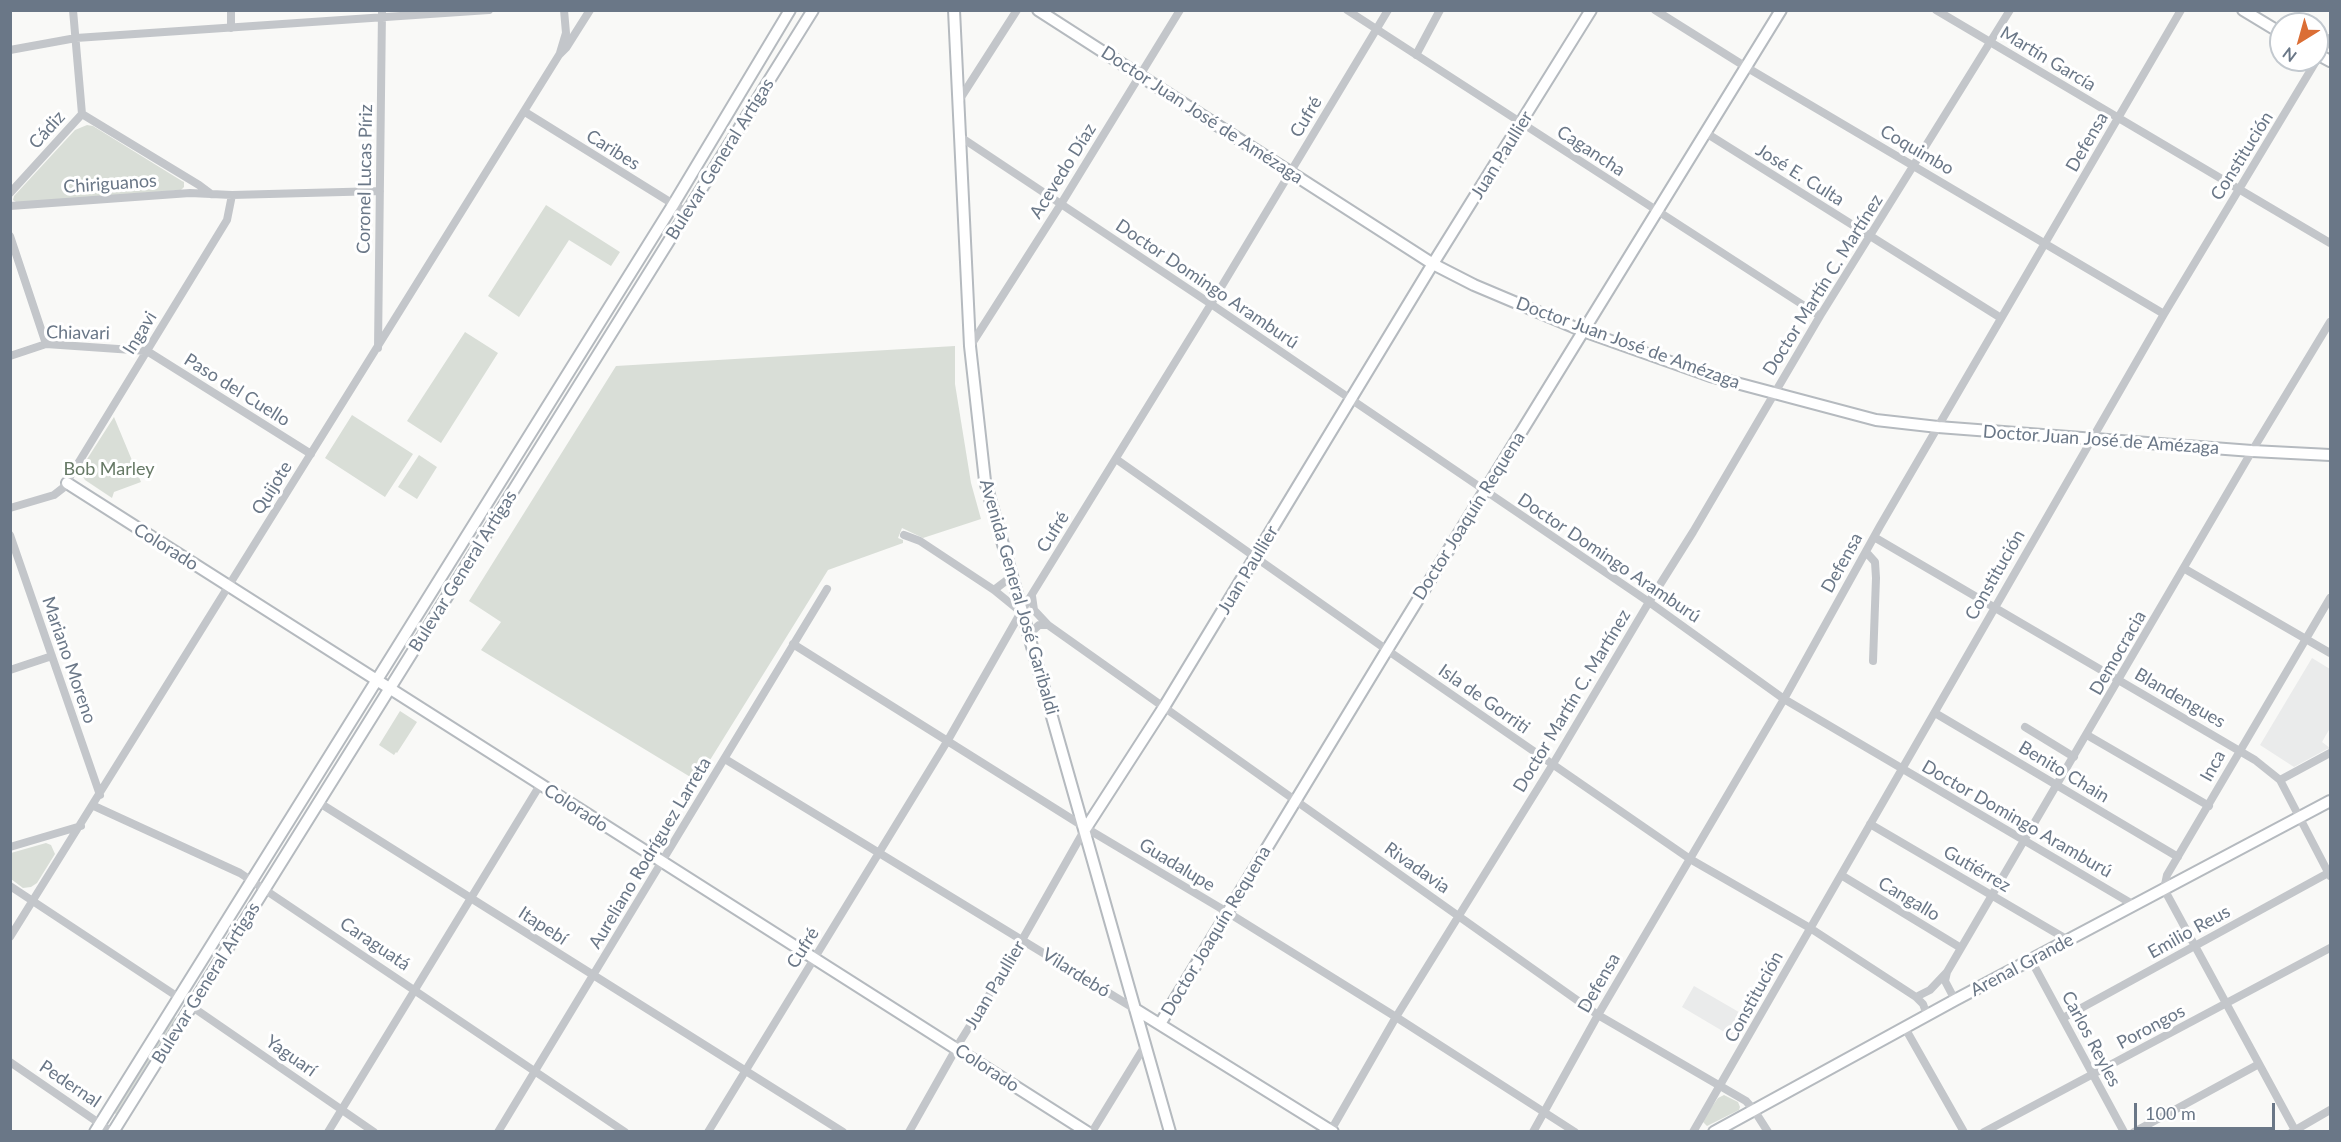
<!DOCTYPE html>
<meta charset="utf-8">
<style>
body{margin:0}
#map{position:relative;width:2341px;height:1142px;overflow:hidden;background:#f9f9f7;font-family:Lato,sans-serif}
canvas{display:block}
.frame{position:absolute;inset:0;border:12px solid #6a7787;pointer-events:none}
.north{position:absolute;left:2269px;top:12px;width:60px;height:60px;box-sizing:border-box;background:#fff;border:2px solid #c3c9cf;border-radius:50%;rotate:217deg;font-size:16px;font-weight:700;line-height:24px;text-align:center;color:#6a7787}
.north::after{content:'';display:block;margin:auto;width:21px;height:27px;background:#db6e35;clip-path:polygon(50% 0,100% 100%,50% 72%,0 100%)}
.scale{position:absolute;left:2134px;top:1103px;width:141px;height:27px;box-sizing:border-box;border:3px solid #6a7787;border-top:0;padding-left:8px;font-size:18px;line-height:21px;white-space:nowrap;color:#6a7787;-webkit-text-stroke:4px #fff;paint-order:stroke}
</style>
<div id="map">
<canvas width="2341" height="1142"></canvas>
<div class="frame"></div>
<div class="north">N</div>
<div class="scale">100 m</div>
</div>
<script>
const ctx = document.querySelector('canvas').getContext('2d');
ctx.lineJoin = 'round';
function paint(path, color) { ctx.fillStyle = color; ctx.fill(path, 'evenodd'); }
const toPath = rows => new Path2D(rows.map(r => 'M' + r).join(''));
function stroke(path, color, width, dash) { ctx.strokeStyle = color; ctx.lineWidth = width; ctx.lineCap = dash ? 'butt' : 'round'; ctx.setLineDash(dash || []); ctx.stroke(path); }
function label(font, color, halo, rows, align = 'center') {
  ctx.font = font + ' Lato,sans-serif'; ctx.lineWidth = 6; ctx.setLineDash([]); ctx.textBaseline = 'middle'; ctx.strokeStyle = halo; ctx.fillStyle = color; for (const [text, x, y, turn = 0] of rows) {
    ctx.save(); ctx.translate(x, y); ctx.rotate((+turn || 0) * Math.PI / 180); ctx.textAlign = isNaN(turn) ? turn : align; if (halo) ctx.strokeText(text, 0, 0); ctx.fillText(text, 0, 0); ctx.restore();
  }
}
paint(toPath([
 [2312,658,2330,669,2330,728,2322,742,2330,748,2330,750,2327,749,2294,767,2260,745],
 [1694,986,1744,1015,1731,1036,1682,1007]
]), '#eaebeb');
paint(toPath([
 [87,125,93,126,182,181,184,182,184,187,181,190,32,202,16,202,13,200,14,196,75,130],
 [546,205,620,252,611,266,569,240,519,317,488,296],
 [465,332,498,353,441,443,407,421],
 [955,346,955,384,971,483,981,519,923,538,902,528,898,538,903,540,903,543,828,570,697,781,481,650,501,622,469,601,616,366],
 [352,415,413,454,385,497,325,458],
 [114,417,141,482,114,492,112,498,85,480,82,475,82,467],
 [419,455,437,467,417,499,398,487],
 [400,711,417,722,397,753,396,752,394,755,379,745],
 [46,843,51,845,55,854,37,883,31,887,23,888,11,879,11,853],
 [174,1017,176,1018,116,1114,114,1113],
 [1724,1095,1738,1102,1740,1107,1739,1110,1707,1126,1703,1122,1703,1119,1718,1098]
]), '#d9ded7');
const secondary = toPath([
 [954,10,970,346,985,481,1170,1132],
 [1038,10,1433,264,1474,285,1583,331,1710,376,1876,420,1938,427,2252,451,2330,455],
 [2243,10,2281,33],
 [2317,54,2330,61],
 [67,483,1087,1132],
 [1086,828,1164,707,1429,270,1591,10],
 [1135,1009,1333,1132],
 [1160,1024,1387,650,1781,10],
 [95,1132,673,205,790,10],
 [113,1132,813,10],
 [1714,1132,1955,1000,2330,801]
]);
stroke(secondary, '#b5babf', 14);
stroke(toPath([
 [73,10,82,114],
 [231,10,231,28],
 [1347,10,1820,316],
 [1655,10,1746,67,2164,314],
 [1936,10,2330,243],
 [10,50,76,38,489,10],
 [560,53,566,33,564,10],
 [1416,55,1440,10],
 [958,102,1017,10],
 [525,112,686,212],
 [82,114,199,185,211,194],
 [1706,133,2001,318],
 [959,136,1211,304,1649,602,1784,699,2134,905],
 [10,193,82,114],
 [10,206,190,193,232,195,380,191],
 [10,236,46,344],
 [971,345,1061,204,1180,10],
 [378,348,382,10],
 [10,356,46,344,147,351,311,454],
 [1116,459,1387,650,1690,859,1810,928,1916,997,1923,1004,1927,1015],
 [10,508,54,495,63,488,227,220,232,195],
 [10,535,100,795],
 [904,535,920,541,994,590,1021,612],
 [1874,537,2255,760,2280,780,2330,876],
 [1866,552,1875,562,1876,578,1873,661],
 [2185,569,2330,653],
 [994,590,1011,577],
 [1032,596,1034,610,1048,625],
 [1028,635,1039,625,1048,625,1598,1015,1746,1101,1754,1110,1768,1132],
 [793,644,1086,828,1227,912,1396,1017,1575,1132],
 [10,670,52,656],
 [1935,713,2178,857],
 [2025,727,2074,757],
 [2087,735,2209,806],
 [725,759,1135,1009],
 [2280,780,2330,753],
 [318,802,843,1132],
 [94,806,240,873,625,1132],
 [1870,824,2068,940],
 [10,847,81,826],
 [1841,875,1961,948],
 [10,886,178,997],
 [10,937,559,55,566,48,590,10],
 [2031,960,2124,1132],
 [1916,997,1930,990,1947,972],
 [1955,1000,1945,981,1947,972,2252,451,2330,322],
 [191,1006,374,1132],
 [2063,1018,2330,872],
 [1905,1028,1964,1132],
 [10,1062,112,1132],
 [328,1132,540,785],
 [498,1132,827,589],
 [708,1132,948,740,1021,612,1211,304,1388,10],
 [909,1132,961,1040,1009,963,1085,829],
 [1092,1132,1146,1044],
 [1330,1132,1396,1017,1553,764,1649,602,1693,532,1820,316,2010,10],
 [1533,1132,1598,1015,1784,699,1880,526,2181,10],
 [1693,1132,2164,314,2330,38],
 [1984,1132,2330,948],
 [2134,1132,2259,1064],
 [2292,1132,2330,1110],
 [2296,1132,2164,889,2167,875,2330,598]
]), '#c3c6ca', 8);
stroke(secondary, '#fff', 10);
label('18px', '#6a7787', '#fff', [
 ["Martín García",2048,59,31],
 ["Doctor Juan José de Amézaga",1202,115,33],
 ["Cufré",1306,117,-59],
 ["Cádiz",47,130,-48],
 ["Defensa",2087,142,-60],
 ["Caribes",613,150,32],
 ["Coquimbo",1917,150,30],
 ["Cagancha",1591,151,33],
 ["Juan Paullier",1502,155,-58],
 ["Constitución",2242,156,-58],
 ["Bulevar General Artigas",720,159,-58],
 ["Acevedo Díaz",1063,171,-58],
 ["José E. Culta",1800,175,32],
 ["Coronel Lucas Píriz",365,179,-89],
 ["Chiriguanos",110,184,-4],
 ["Doctor Domingo Aramburú",1207,284,34],
 ["Doctor Martín C. Martínez",1823,285,-58],
 ["Chiavari",78,333,1],
 ["Ingavi",140,333,-58],
 ["Doctor Juan José de Amézaga",1628,343,20],
 ["Paso del Cuello",237,390,32],
 ["Doctor Juan José de Amézaga",2101,440,4],
 ["Quijote",272,488,-58],
 ["Doctor Joaquín Requena",1469,516,-58],
 ["Cufré",1053,532,-58],
 ["Colorado",166,547,32],
 ["Doctor Domingo Aramburú",1609,558,34],
 ["Defensa",1842,563,-61],
 ["Juan Paullier",1248,570,-59],
 ["Bulevar General Artigas",463,571,-58],
 ["Constitución",1995,575,-60],
 ["Avenida General José Garibaldi",1019,597,74],
 ["Democracia",2118,653,-60],
 ["Mariano Moreno",69,660,71],
 ["Blandengues",2180,698,30],
 ["Isla de Gorriti",1484,699,35],
 ["Doctor Martín C. Martínez",1572,701,-59],
 ["Inca",2213,766,-61],
 ["Benito Chain",2064,772,31],
 ["Colorado",576,808,33],
 ["Doctor Domingo Aramburú",2017,819,30],
 ["Aureliano Rodríguez Larreta",650,853,-59],
 ["Guadalupe",1177,865,31],
 ["Rivadavia",1417,868,35],
 ["Gutiérrez",1977,869,30],
 ["Cangallo",1909,899,31],
 ["Itapebí",543,926,33],
 ["Doctor Joaquín Requena",1216,931,-59],
 ["Emilio Reus",2189,932,-29],
 ["Caraguatá",375,944,34],
 ["Cufré",803,948,-58],
 ["Arenal Grande",2022,965,-28],
 ["Vilardebó",1076,973,32],
 ["Bulevar General Artigas",206,983,-58],
 ["Defensa",1599,983,-60],
 ["Juan Paullier",995,985,-59],
 ["Constitución",1754,997,-61],
 ["Porongos",2151,1027,-28],
 ["Carlos Reyles",2091,1039,62],
 ["Yaguarí",291,1056,35],
 ["Colorado",987,1068,33],
 ["Pedernal",70,1084,34]
]);
label('18px', '#667965', '#fff', [
 ["Bob Marley",109,469]
]);
</script>
